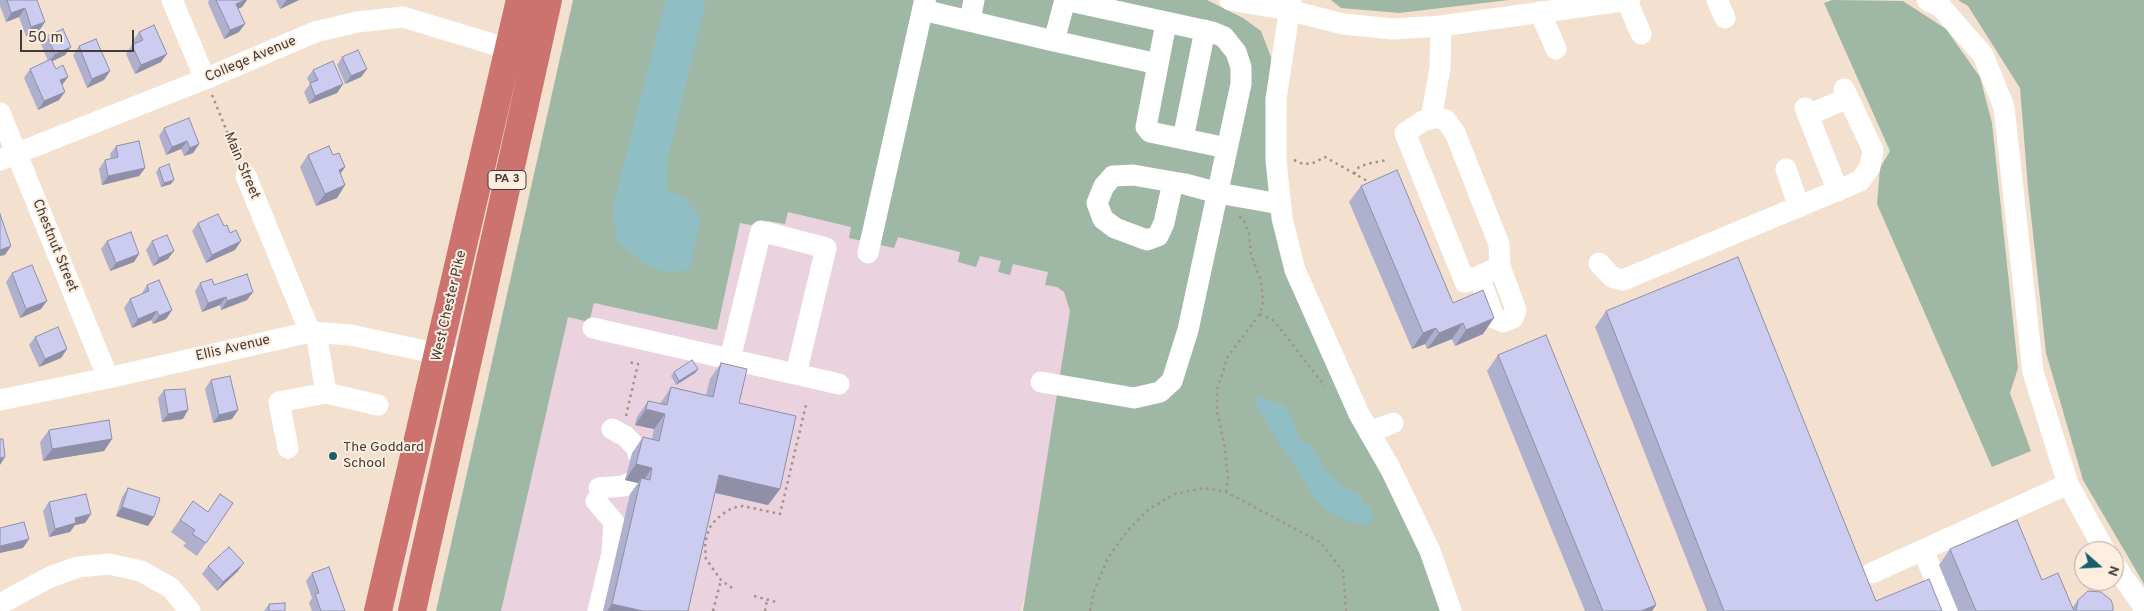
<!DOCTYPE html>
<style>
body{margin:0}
#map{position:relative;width:2144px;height:611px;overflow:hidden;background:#f3e0cf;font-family:Overpass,sans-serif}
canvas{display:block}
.north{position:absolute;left:2074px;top:541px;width:50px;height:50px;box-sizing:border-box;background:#feeee0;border:1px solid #b3a69c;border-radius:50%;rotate:109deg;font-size:14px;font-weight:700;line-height:20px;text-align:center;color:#433b35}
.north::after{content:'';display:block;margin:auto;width:18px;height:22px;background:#165f6e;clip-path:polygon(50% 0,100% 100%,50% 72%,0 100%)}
.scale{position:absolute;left:20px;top:30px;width:114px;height:22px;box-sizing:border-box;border:2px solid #433b35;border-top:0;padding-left:6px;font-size:15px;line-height:18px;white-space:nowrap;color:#433b35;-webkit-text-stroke:4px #feeee0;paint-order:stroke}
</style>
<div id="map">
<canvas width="2144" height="611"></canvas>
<div class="north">N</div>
<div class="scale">50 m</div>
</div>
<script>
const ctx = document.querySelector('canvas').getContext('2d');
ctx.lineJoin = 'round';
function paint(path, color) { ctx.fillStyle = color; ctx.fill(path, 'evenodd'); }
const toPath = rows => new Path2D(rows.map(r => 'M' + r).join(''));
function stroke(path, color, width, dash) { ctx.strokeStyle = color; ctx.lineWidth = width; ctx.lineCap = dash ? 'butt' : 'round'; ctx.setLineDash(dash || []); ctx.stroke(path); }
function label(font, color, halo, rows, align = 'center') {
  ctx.font = font + ' Overpass,sans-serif'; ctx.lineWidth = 4; ctx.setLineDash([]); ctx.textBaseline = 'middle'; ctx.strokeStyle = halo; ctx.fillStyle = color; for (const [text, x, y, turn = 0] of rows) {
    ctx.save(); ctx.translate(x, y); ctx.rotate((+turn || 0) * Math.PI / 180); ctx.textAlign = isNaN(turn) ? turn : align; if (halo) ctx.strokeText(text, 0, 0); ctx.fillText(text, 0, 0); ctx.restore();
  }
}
paint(toPath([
 [743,154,1072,262,1086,380,1020,611,495,611,572,280]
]), '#ead2de');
paint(toPath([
 [573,0,1207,0,1243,18,1261,31,1271,57,1272,216,1422,553,1442,611,1023,611,1070,311,1064,292,1057,287,1045,285,1048,272,1013,264,1010,275,998,272,1001,261,980,256,976,267,958,262,960,252,898,237,894,248,849,238,851,227,788,212,785,224,768,221,756,226,740,223,717,330,594,303,589,322,568,317,501,611,436,611],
 [1331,0,1509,0,1399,13,1341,8],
 [1832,0,1903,1,1946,29,1980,77,1992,123,2018,368,2010,393,2031,451,1992,467,1877,204,1880,168,1890,151,1824,3],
 [1958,0,2144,0,2144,584,2083,480,2046,353,2028,188,2020,88,1968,6]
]), '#9fb8a6');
paint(toPath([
 [666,0,706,0,667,162,666,189,684,198,701,217,689,270,666,273,642,262,617,241,613,206],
 [1256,396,1282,404,1288,410,1301,442,1310,444,1330,475,1345,488,1361,495,1362,503,1370,508,1374,519,1365,525,1345,520,1325,509,1313,495,1256,406]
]), '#8fbec5');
stroke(toPath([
 [212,95,239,161],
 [1294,160,1303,164,1313,163,1325,157,1371,183],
 [1354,174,1359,167,1367,164,1387,160],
 [1260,314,1274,321,1325,386],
 [626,416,638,364,628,362],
 [1226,492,1228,478,1224,443,1217,411,1217,390,1228,356,1260,314,1263,302,1261,281,1251,255,1249,233,1243,219,1237,215],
 [732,588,721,580,706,559,705,546,707,535,711,525,721,515,732,508,743,506,780,514,806,405],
 [754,596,776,602],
 [713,611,721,580],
 [765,611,767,600],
 [1090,611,1094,591,1108,558,1127,531,1149,509,1175,494,1205,488,1226,492,1320,542,1343,571,1346,611]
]), '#a29488', 2.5, [2.5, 4]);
stroke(toPath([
 [172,0,205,79],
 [925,0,926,7,931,12,1054,41,1065,0],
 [1230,0,1288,10,1343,24,1393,29,1441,26,1630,0],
 [1291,0,1276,99,1276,160,1282,218,1295,270,1359,414,1391,470,1430,551,1451,611],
 [1717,0,1725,18],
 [1927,0,1941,7,1983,55,2004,107,2033,372,2068,484,2105,551],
 [1627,1,1641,34],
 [1540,12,1556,49],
 [970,20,974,0],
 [1166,23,1146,127,1150,132,1227,148],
 [1054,41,1158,64],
 [1805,108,1838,191],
 [0,113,108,378],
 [1808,115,1848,98],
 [1436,117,1446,120,1455,133,1499,244,1500,267,1465,282,1405,133,1423,121,1436,117],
 [1431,119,1440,68,1441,26],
 [1183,139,1205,30],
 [0,160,205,79,315,32,357,22,403,17,509,49],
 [1786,169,1799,207],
 [246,176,310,332],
 [1173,182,1164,223,1158,236,1147,240,1115,228,1103,219,1097,203,1104,186,1113,176,1133,175,1173,182,1185,184,1218,193,1280,204],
 [868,253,924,3],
 [1599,263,1612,277,1623,280,1860,181,1870,167,1873,150,1844,89],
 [1479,276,1494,318,1503,322,1513,318,1516,310,1500,267],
 [593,328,839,384],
 [316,332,326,393,378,405],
 [730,359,761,231,826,248,796,374],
 [1041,382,1134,398,1160,392,1172,381,1188,330,1241,84,1241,67,1236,52,1224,37,1212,32,1065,0],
 [0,400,108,378,310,332,351,335,466,360],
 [612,429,625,436,637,448,638,454],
 [1369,432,1393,423],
 [288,448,279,402,326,393],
 [599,488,624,486,631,482],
 [596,501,614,522,612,553,598,611],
 [1923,550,1948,611],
 [2114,564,2144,607],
 [1872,573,2068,484],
 [0,604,50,577,78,567,109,564,141,571,171,588,190,611]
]), '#fff', 21);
stroke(toPath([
 [378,611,520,0],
 [412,611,548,0]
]), '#cd736f', 28);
paint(toPath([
 [0,0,37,0,39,31,26,36,19,17,6,22,0,6],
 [209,0,247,0,242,7,238,9,239,32,224,39,208,3],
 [276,0,299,0,280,9],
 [139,32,161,62,135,74,126,54,132,45,135,44,133,41],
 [47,36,65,55,52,61,56,69,68,77,62,85,59,100,38,110,24,78,30,69,48,61,41,44],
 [79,46,110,71,104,80,87,88,73,55],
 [342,57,367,69,361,77,345,84,337,65],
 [313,70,343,84,337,93,309,104,304,92,310,84,307,78],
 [164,128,199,144,193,153,184,156,181,149,166,155,159,136],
 [116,146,145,168,139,176,102,185,99,169,105,160,111,159,110,154],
 [308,155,333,155,345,167,340,174,345,185,337,198,316,206,300,167],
 [159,168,171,184,161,187,156,172],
 [1361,186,1453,303,1483,334,1455,346,1452,339,1427,349,1425,344,1412,349,1349,202],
 [198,223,235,250,206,263,192,231],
 [107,241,139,254,134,262,110,271,101,249],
 [152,241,168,259,153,266,146,250],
 [12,273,41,309,20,318,6,282],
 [200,283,214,285,247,300,221,310,220,305,202,312,195,291],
 [147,285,172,310,166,319,153,324,151,320,132,328,124,308,130,299,141,295],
 [1606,311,1876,601,1942,611,1707,611,1595,327],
 [35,337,67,349,61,358,39,367,29,345],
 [1498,355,1656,605,1652,611,1585,611,1487,371],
 [721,363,780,489,768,505,715,493,688,611,603,611,630,494,638,483,625,480,632,453,643,437,652,439,654,429,635,425,637,417,648,401,660,404,671,387,706,395,710,379],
 [698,369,695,373,676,385,671,376,674,372],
 [211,380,232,419,213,423,205,389],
 [164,390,183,419,162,422,158,398],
 [49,430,112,439,104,451,43,461,40,442],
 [128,488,148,526,116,516,122,497],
 [193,501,208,512,233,503,197,556,183,546,186,543,171,532],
 [49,502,91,514,85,523,75,525,70,532,49,537,43,511],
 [1950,549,2042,580,2073,607,2078,600,2113,611,1958,611,1939,565],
 [208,566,238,571,217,591,202,574],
 [312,573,345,611,312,611,309,603,312,598,306,581],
 [269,604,285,611,264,611]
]), '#afafce');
paint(toPath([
 [245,0,247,0,242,7,230,12,236,4],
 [287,0,299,0,280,9,286,1],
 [25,8,19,17,6,22,11,13],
 [45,22,39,31,26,36,31,27],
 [245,24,239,32,224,39,230,30],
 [71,47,65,55,49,63,55,54],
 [167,54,161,62,135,74,141,65],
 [367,69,361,77,345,84,351,76],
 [110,71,104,80,87,88,92,79],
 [68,77,62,85,60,80],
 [343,84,337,93,309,104,315,96],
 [65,92,59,100,38,110,44,101],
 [187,141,181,149,166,155,172,147],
 [199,144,193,153,184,156,190,148],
 [345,167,336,180,339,170],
 [145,168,139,176,102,185,108,176],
 [174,180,171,184,161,187,164,183],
 [345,185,337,198,316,206,325,194],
 [241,241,235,250,206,263,212,255],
 [11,246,5,255,0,256,0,250],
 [174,251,168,259,153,266,159,258],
 [139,254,134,262,110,271,116,263],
 [253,292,247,300,221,310,227,301],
 [226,297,220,305,202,312,208,303],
 [47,301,41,309,20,318,26,309],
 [172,310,166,319,153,324,159,316],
 [157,311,151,320,132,328,138,319],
 [1494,318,1483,334,1455,346,1466,330],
 [1463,323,1452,339,1427,349,1439,333],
 [1436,328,1425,344,1412,349,1423,333],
 [67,349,61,358,39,367,45,359],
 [698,369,695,373,676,385,679,381],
 [646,409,665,414,654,429,635,425],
 [188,410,183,419,162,422,168,414],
 [238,410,232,419,213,423,219,415],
 [112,439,104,451,43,461,52,449],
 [5,457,0,465,0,458],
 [636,464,652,468,641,484,641,478,638,483,625,480],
 [719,475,780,489,768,505,708,491],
 [122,507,154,517,148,526,116,516],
 [91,514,85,523,75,525,70,532,49,537,55,529,75,518],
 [29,539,23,548,0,553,0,546],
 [244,563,238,571,217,591,223,582],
 [612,604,643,611,607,611],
 [1656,605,1652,611,1641,611]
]), '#8f8fa8');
const building = toPath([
 [7,0,37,0,45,22,31,27,25,8,11,13,7,0],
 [216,0,245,0,236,4,245,24,230,30,216,0],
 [154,25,167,54,141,65,132,45,143,40,139,32,154,25],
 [63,29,71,47,55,54,47,36,63,29],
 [96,39,110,71,92,79,79,46,96,39],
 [358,50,367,69,351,76,342,57,358,50],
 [51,59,56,69,63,65,68,77,60,80,65,92,44,101,30,69,51,59],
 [333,61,343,84,315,96,310,83,318,80,313,70,333,61],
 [189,118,199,144,190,148,187,141,172,147,164,128,189,118],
 [139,141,145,168,108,176,105,160,118,157,116,146,139,141],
 [329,146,333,155,339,153,345,167,339,170,345,185,325,194,308,155,329,146],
 [169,164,174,180,164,183,159,168,169,164],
 [1397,170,1453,303,1483,290,1494,318,1466,330,1463,323,1439,333,1436,328,1423,333,1361,186,1397,170],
 [0,214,11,246,0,250,0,214],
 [218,214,224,226,227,225,230,233,236,230,241,241,212,255,198,223,218,214],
 [131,232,139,254,116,263,107,241,131,232],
 [167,235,174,251,159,258,152,241,167,235],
 [1738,257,1876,601,1929,579,1942,611,1724,611,1606,311,1738,257],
 [32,265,47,301,26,309,12,273,32,265],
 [247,274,253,292,227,301,226,297,208,303,200,283,212,279,214,285,247,274],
 [159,280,172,310,159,316,157,311,138,319,130,299,149,291,147,285,159,280],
 [58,327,67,349,45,359,35,337,58,327],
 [1546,335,1656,605,1641,611,1603,611,1498,355,1546,335],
 [692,360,698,369,679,381,674,372,692,360],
 [721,363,747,369,739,403,796,416,780,489,719,475,688,611,643,611,612,604,641,478,650,480,652,468,636,464,643,437,659,441,665,414,646,409,648,401,667,405,671,387,713,397,721,363],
 [230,376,238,410,219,415,211,380,230,376],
 [185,389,188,410,168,414,164,390,185,389],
 [109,420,112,439,52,449,49,430,109,420],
 [0,439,3,439,5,457,0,458,0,439],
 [128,488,160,498,154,517,122,507,128,488],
 [86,494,91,514,75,518,76,523,55,529,49,502,86,494],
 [220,494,233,503,206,543,192,534,195,530,180,520,193,501,208,512,220,494],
 [2017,520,2042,580,2058,573,2074,611,1976,611,1950,549,2017,520],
 [24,522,29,539,0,546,0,528,24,522],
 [229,547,244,563,223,582,208,566,229,547],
 [329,567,345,611,321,611,315,594,319,593,312,573,329,567],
 [2088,591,2101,592,2111,600,2113,606,2113,611,2076,611,2078,600,2088,591],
 [285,603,285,611,269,611,269,604,285,603]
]);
paint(building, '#ccccf0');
stroke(building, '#8f8fa8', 1);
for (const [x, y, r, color] of [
 [333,456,5,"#165f6e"]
]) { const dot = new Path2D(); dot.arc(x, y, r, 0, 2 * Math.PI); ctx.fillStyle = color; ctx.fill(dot); stroke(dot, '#feeee0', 2); }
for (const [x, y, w] of [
 [507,180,38]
]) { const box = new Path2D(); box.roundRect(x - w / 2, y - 9.5, w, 19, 4); ctx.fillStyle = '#feeee0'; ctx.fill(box); stroke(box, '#433b35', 1); }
label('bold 12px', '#433b35', null, [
 ["PA 3",507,180]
]);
label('14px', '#433b35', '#feeee0', [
 ["College Avenue",251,60,-23],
 ["Main Street",241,166,67],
 ["Chestnut Street",54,246,68],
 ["West Chester Pike",450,306,-77],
 ["Ellis Avenue",233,349,-13]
]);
label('14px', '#433b35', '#feeee0', [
 ["The Goddard",343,448],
 ["School",343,464]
], 'left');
</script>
